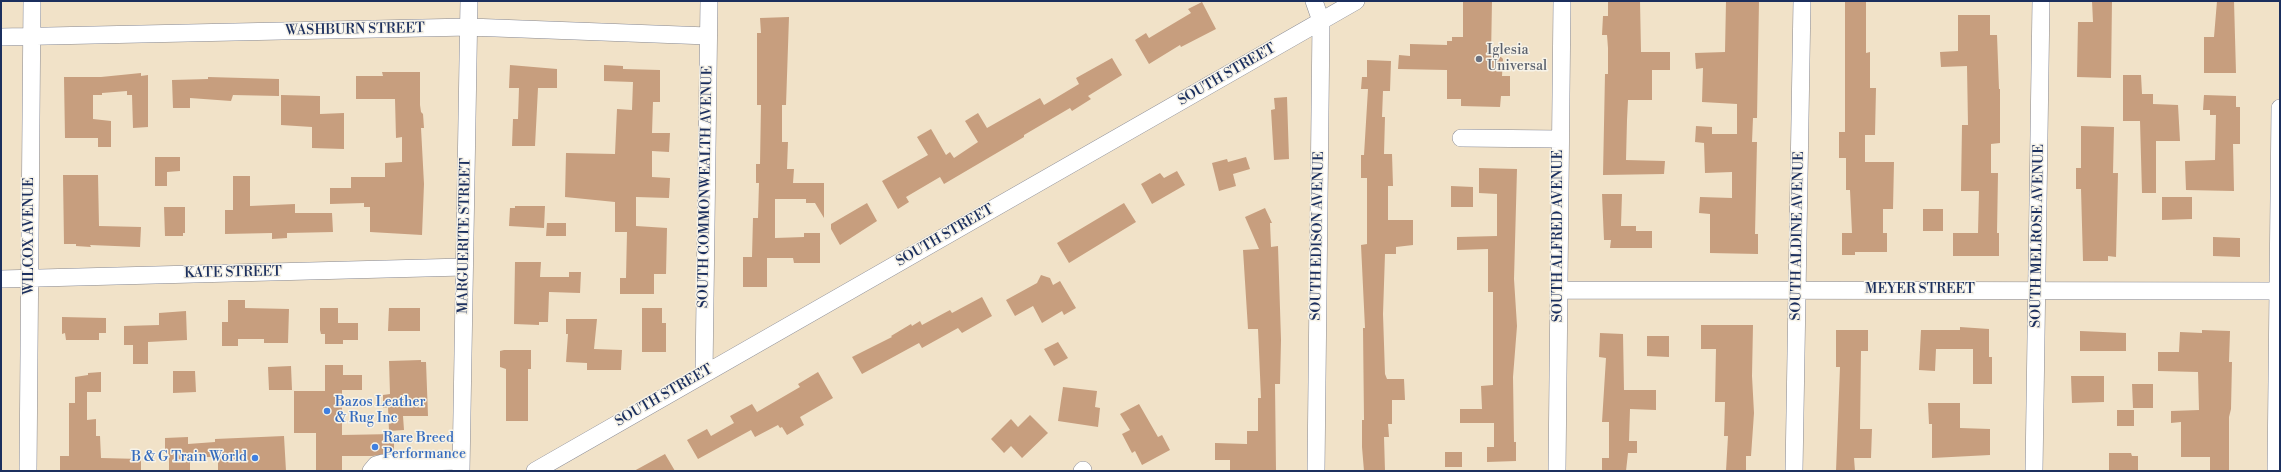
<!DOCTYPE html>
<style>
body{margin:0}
#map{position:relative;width:2281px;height:472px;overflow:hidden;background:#f1e2c8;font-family:"Libre Bodoni",serif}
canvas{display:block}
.frame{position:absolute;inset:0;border:2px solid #1b2f5e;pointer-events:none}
</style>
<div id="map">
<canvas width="2281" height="472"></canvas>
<div class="frame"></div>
</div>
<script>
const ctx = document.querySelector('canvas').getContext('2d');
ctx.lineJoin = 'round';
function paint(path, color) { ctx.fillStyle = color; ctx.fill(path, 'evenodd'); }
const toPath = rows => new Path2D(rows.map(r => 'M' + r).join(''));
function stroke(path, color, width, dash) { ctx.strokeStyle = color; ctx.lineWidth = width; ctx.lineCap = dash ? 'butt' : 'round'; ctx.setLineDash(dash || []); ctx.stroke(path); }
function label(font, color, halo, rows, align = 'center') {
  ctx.font = font + ' "Libre Bodoni",serif'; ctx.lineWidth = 3; ctx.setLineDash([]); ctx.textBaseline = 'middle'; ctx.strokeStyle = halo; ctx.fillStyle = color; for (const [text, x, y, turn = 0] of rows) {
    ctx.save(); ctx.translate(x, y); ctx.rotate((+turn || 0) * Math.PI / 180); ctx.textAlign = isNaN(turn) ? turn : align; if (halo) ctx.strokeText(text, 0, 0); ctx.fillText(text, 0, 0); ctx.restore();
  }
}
paint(toPath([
 [1463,1,1492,1,1491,56,1501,57,1503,59,1502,76,1510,76,1510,96,1501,96,1500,107,1461,106,1461,99,1447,99,1447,70,1398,69,1399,55,1410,56,1410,44,1447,45,1447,41,1452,41,1452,37,1463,37],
 [1608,1,1640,1,1641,52,1670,52,1670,70,1652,70,1652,100,1628,100,1627,120,1626,160,1665,161,1664,174,1603,175,1605,74,1608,74,1608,48,1607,35,1602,35,1603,16,1608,16],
 [1726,1,1759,1,1757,118,1753,118,1752,142,1757,142,1755,234,1758,234,1758,254,1710,253,1710,214,1699,213,1700,197,1732,198,1732,172,1705,173,1704,143,1695,142,1696,126,1712,127,1712,134,1737,134,1737,104,1702,102,1703,68,1696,69,1695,53,1725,52],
 [1845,1,1866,1,1866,53,1870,52,1870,88,1876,88,1875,135,1865,135,1865,162,1894,162,1893,209,1883,209,1883,233,1887,233,1887,252,1855,252,1855,255,1842,255,1842,233,1852,233,1850,190,1846,190,1846,158,1839,158,1839,132,1845,132],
 [2092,1,2112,1,2111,78,2077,77,2078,22,2093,22],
 [2217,1,2234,1,2236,73,2204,73,2204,37,2214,37],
 [1202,2,1216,29,1181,47,1180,45,1149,64,1135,40,1146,33,1149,38,1191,13,1188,9],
 [1958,15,1990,15,1990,35,1997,35,1999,89,2000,89,2000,143,1991,144,1991,173,1998,173,1997,233,1999,233,1999,256,1953,256,1953,233,1978,233,1979,191,1961,191,1962,125,1968,125,1967,66,1941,67,1940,52,1958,51],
 [789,17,786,105,782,105,782,142,788,142,787,169,794,169,793,183,824,183,824,218,815,203,806,203,806,199,775,199,775,238,804,237,804,233,820,233,820,263,794,263,793,258,767,258,767,287,743,287,743,257,752,257,753,218,758,218,759,183,756,183,756,164,760,164,761,105,757,105,757,33,761,33,760,18],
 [1112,58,1122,75,1088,96,1091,99,1072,111,1070,108,1024,135,1024,137,944,184,940,177,906,197,909,202,898,209,882,181,928,155,917,137,931,129,946,155,950,152,954,158,978,142,965,121,978,113,987,128,1040,98,1044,105,1079,84,1076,78],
 [1367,60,1391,61,1390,91,1383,91,1382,117,1385,117,1384,154,1392,154,1393,186,1388,186,1388,220,1413,220,1413,245,1396,247,1396,254,1385,254,1383,314,1385,374,1387,379,1404,379,1405,400,1392,400,1392,424,1388,424,1389,437,1384,437,1385,471,1364,471,1362,447,1362,420,1364,420,1363,328,1365,328,1361,245,1367,244,1367,178,1361,178,1361,155,1364,155,1368,89,1361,89,1362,77,1367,77],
 [510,65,557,69,557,88,538,88,535,146,512,146,513,119,518,119,519,88,509,88],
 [604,65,623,66,623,69,660,70,660,102,653,102,652,133,670,133,669,152,652,151,652,177,670,178,669,198,636,197,636,226,667,228,666,274,654,274,654,294,620,294,620,278,626,278,627,232,615,232,615,202,565,197,566,153,615,154,617,109,632,110,633,82,604,81],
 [382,72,420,72,420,105,421,112,423,114,424,128,421,128,424,184,422,235,370,232,370,207,364,207,364,203,330,204,330,188,351,188,351,177,385,177,385,163,402,162,402,137,396,138,395,99,356,99,356,76,383,76],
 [141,73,141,76,148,75,148,127,133,128,132,95,127,95,127,91,102,93,102,95,93,95,93,119,111,121,111,147,98,147,98,138,65,138,64,77,101,77],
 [2123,75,2141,75,2142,94,2153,94,2153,104,2178,105,2180,141,2156,141,2156,193,2142,193,2140,121,2123,121],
 [208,77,279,79,279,96,233,95,231,101,190,98,190,108,173,108,172,80,208,79],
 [281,95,320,96,320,114,344,113,344,149,312,148,312,127,281,125],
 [2204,95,2236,96,2236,107,2240,107,2240,144,2233,144,2234,191,2186,190,2185,161,2215,160,2216,115,2210,115,2210,110,2203,110],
 [1287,97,1289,159,1274,160,1271,110,1275,109,1274,98],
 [2081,126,2114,127,2113,173,2118,173,2116,257,2108,256,2108,261,2083,261,2081,189,2076,189,2076,168,2081,168],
 [155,157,180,157,180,171,167,172,167,186,155,186],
 [1246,157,1250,169,1233,174,1236,186,1219,191,1212,163,1227,159,1228,162],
 [1479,168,1517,169,1514,279,1517,326,1513,377,1514,442,1516,442,1516,461,1487,462,1487,447,1494,447,1494,423,1460,423,1460,409,1482,409,1481,386,1493,385,1493,292,1488,292,1488,249,1457,250,1457,237,1497,236,1497,194,1479,193],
 [1177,171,1185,185,1152,204,1141,184,1160,173,1164,178],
 [63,175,98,175,99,226,141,227,140,247,90,245,91,247,76,246,76,244,64,244],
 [233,176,250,176,250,206,295,204,295,213,332,213,333,232,287,233,287,238,272,239,272,233,225,234,225,210,233,210],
 [1451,186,1473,187,1473,207,1451,207],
 [1602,194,1622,194,1621,226,1636,226,1636,231,1652,231,1652,248,1610,248,1611,240,1604,240],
 [2162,197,2192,197,2192,219,2162,220],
 [867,203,877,221,840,245,831,229,831,224],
 [1124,203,1136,222,1069,263,1057,243],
 [515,206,545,206,544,228,509,226,510,208,515,208],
 [164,207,185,207,185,233,183,233,183,236,165,236],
 [1265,208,1272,223,1270,223,1271,247,1278,246,1279,277,1281,340,1280,384,1275,384,1276,471,1230,471,1230,460,1215,460,1215,443,1247,444,1247,431,1258,431,1258,398,1261,398,1258,329,1248,329,1243,250,1259,249,1245,217],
 [1923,209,1943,209,1943,231,1923,231],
 [547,223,566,223,566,236,546,236],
 [2213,237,2240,238,2240,257,2213,256],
 [515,262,541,262,540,277,569,277,569,272,581,272,580,293,549,292,548,322,539,322,539,325,514,324],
 [1041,275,1050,278,1053,285,1060,281,1076,308,1064,315,1062,311,1042,323,1033,306,1015,316,1006,300,1037,283],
 [982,297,992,316,962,333,958,328,922,348,919,343,862,374,852,357,892,337,891,336,911,324,912,326,920,321,922,325,950,310,952,313],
 [228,300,245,300,245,308,289,309,288,343,264,343,264,339,238,339,238,346,222,346,222,322,228,322],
 [320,308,338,308,338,323,358,323,358,340,343,340,343,344,325,344,325,334,321,334,320,330],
 [389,308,420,308,420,331,388,331],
 [642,308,662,308,662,323,666,323,666,352,642,352],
 [186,311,187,340,148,342,148,364,133,364,133,345,124,345,124,326,159,325,159,313],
 [62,317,106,318,106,333,99,333,99,340,66,340,65,333,62,334],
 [566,319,597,319,594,349,622,350,621,370,587,370,587,363,566,362,568,334,566,334],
 [1701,325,1753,325,1752,376,1754,413,1751,456,1746,456,1746,471,1726,471,1728,436,1724,436,1725,402,1715,402,1716,349,1701,349],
 [1960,327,1989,329,1989,357,1992,357,1992,384,1973,384,1973,349,1936,349,1935,371,1919,370,1921,330,1960,330],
 [1836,330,1868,330,1868,351,1861,351,1860,429,1872,429,1871,458,1854,458,1855,471,1836,471,1840,367,1836,367],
 [2202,330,2230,331,2229,362,2232,362,2231,409,2229,417,2229,471,2210,471,2210,457,2181,457,2181,422,2171,423,2171,411,2199,410,2198,372,2158,371,2158,352,2179,352,2180,332,2202,333],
 [2080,331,2126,333,2126,351,2080,351],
 [1600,333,1623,334,1624,390,1656,390,1656,410,1630,409,1629,441,1637,441,1637,453,1628,453,1626,471,1602,471,1602,458,1609,458,1609,422,1602,422,1606,358,1599,357],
 [1647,336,1669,336,1669,357,1647,356],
 [1058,342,1068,358,1054,366,1044,349],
 [504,350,531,350,531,369,528,369,528,421,506,421,506,369,500,367,500,351],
 [421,360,421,362,426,362,428,416,403,416,404,430,389,431,388,407,383,408,383,395,390,394,389,361],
 [325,365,343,365,343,375,362,375,362,390,342,390,342,435,394,434,394,453,372,456,342,456,342,471,316,471,316,433,294,433,294,391,325,391],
 [291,366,292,390,269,390,268,367],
 [173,371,195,371,196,392,173,393],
 [101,372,101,392,87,392,87,420,96,419,96,436,100,436,101,458,141,459,141,471,60,471,60,456,69,456,69,403,75,403,75,377,88,375,88,373],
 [818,372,833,398,800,417,804,425,787,435,782,427,780,428,778,425,755,437,751,430,698,459,687,440,707,429,711,436,734,423,730,416,752,404,757,412,800,387,798,384],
 [2071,376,2104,376,2104,402,2072,403],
 [2132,384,2153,384,2153,408,2133,408],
 [1063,387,1097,391,1095,407,1100,408,1098,427,1058,421],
 [1928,403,1960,403,1960,428,1990,429,1990,455,1932,458,1932,424,1929,424],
 [1139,404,1158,437,1162,435,1170,450,1142,465,1135,451,1132,453,1122,434,1130,430,1120,414],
 [2117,410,2134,410,2134,426,2117,426],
 [1030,415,1048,433,1022,458,1011,446,1004,453,991,439,1011,419,1018,427],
 [284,436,286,471,218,471,218,457,190,457,190,471,169,471,169,454,165,454,165,438,188,437,188,444,215,442,215,439],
 [1445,452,1462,452,1462,467,1445,467],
 [2109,453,2131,453,2132,456,2138,456,2138,471,2109,471],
 [665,454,675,471,634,471]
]), '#c79e7e');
const minor = toPath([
 [1314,1,1321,21,1316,471],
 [1,37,469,27,708,36],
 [1461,138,1560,139],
 [1,279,464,267],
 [1560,290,2280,291],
 [704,374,709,1],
 [28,471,32,1],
 [371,471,376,465,383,463,461,461],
 [461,471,469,1],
 [535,471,1356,1],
 [1082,471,1083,470],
 [1557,471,1562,1],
 [1794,471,1802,1],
 [2034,471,2041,1],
 [2276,471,2280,108]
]);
stroke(minor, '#868893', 18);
stroke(minor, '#fff', 17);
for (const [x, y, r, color] of [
 [1479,59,4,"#6b7280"],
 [327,411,4,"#3f7fe0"],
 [375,447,4,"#3f7fe0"],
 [255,458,4,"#3f7fe0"]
]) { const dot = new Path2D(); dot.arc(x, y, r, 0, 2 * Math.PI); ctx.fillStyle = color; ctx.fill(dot); stroke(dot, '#f7f3e8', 1.5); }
label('14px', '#1b2f5e', '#f7f3e8', [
 ["WASHBURN STREET",355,30,-1],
 ["SOUTH STREET",1227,75,-30],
 ["SOUTH COMMONWEALTH AVENUE",706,187,-89],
 ["WILCOX AVENUE",30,236,-90],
 ["MARGUERITE STREET",465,236,-89],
 ["SOUTH STREET",945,236,-30],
 ["SOUTH EDISON AVENUE",1318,236,-89],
 ["SOUTH ALFRED AVENUE",1559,236,-90],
 ["SOUTH ALDINE AVENUE",1798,236,-89],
 ["SOUTH MELROSE AVENUE",2038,236,-89],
 ["KATE STREET",233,273,-1],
 ["MEYER STREET",1920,290],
 ["SOUTH STREET",664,396,-30]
]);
label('14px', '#5b616d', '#f7f3e8', [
 ["Iglesia",1487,51],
 ["Universal",1487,67]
], 'left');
label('14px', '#366cbe', '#f7f3e8', [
 ["Bazos Leather",335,403],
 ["& Rug Inc",335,419],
 ["Rare Breed",383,439],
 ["Performance",383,455],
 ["B & G Train World",247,458,"right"]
], 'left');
</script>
